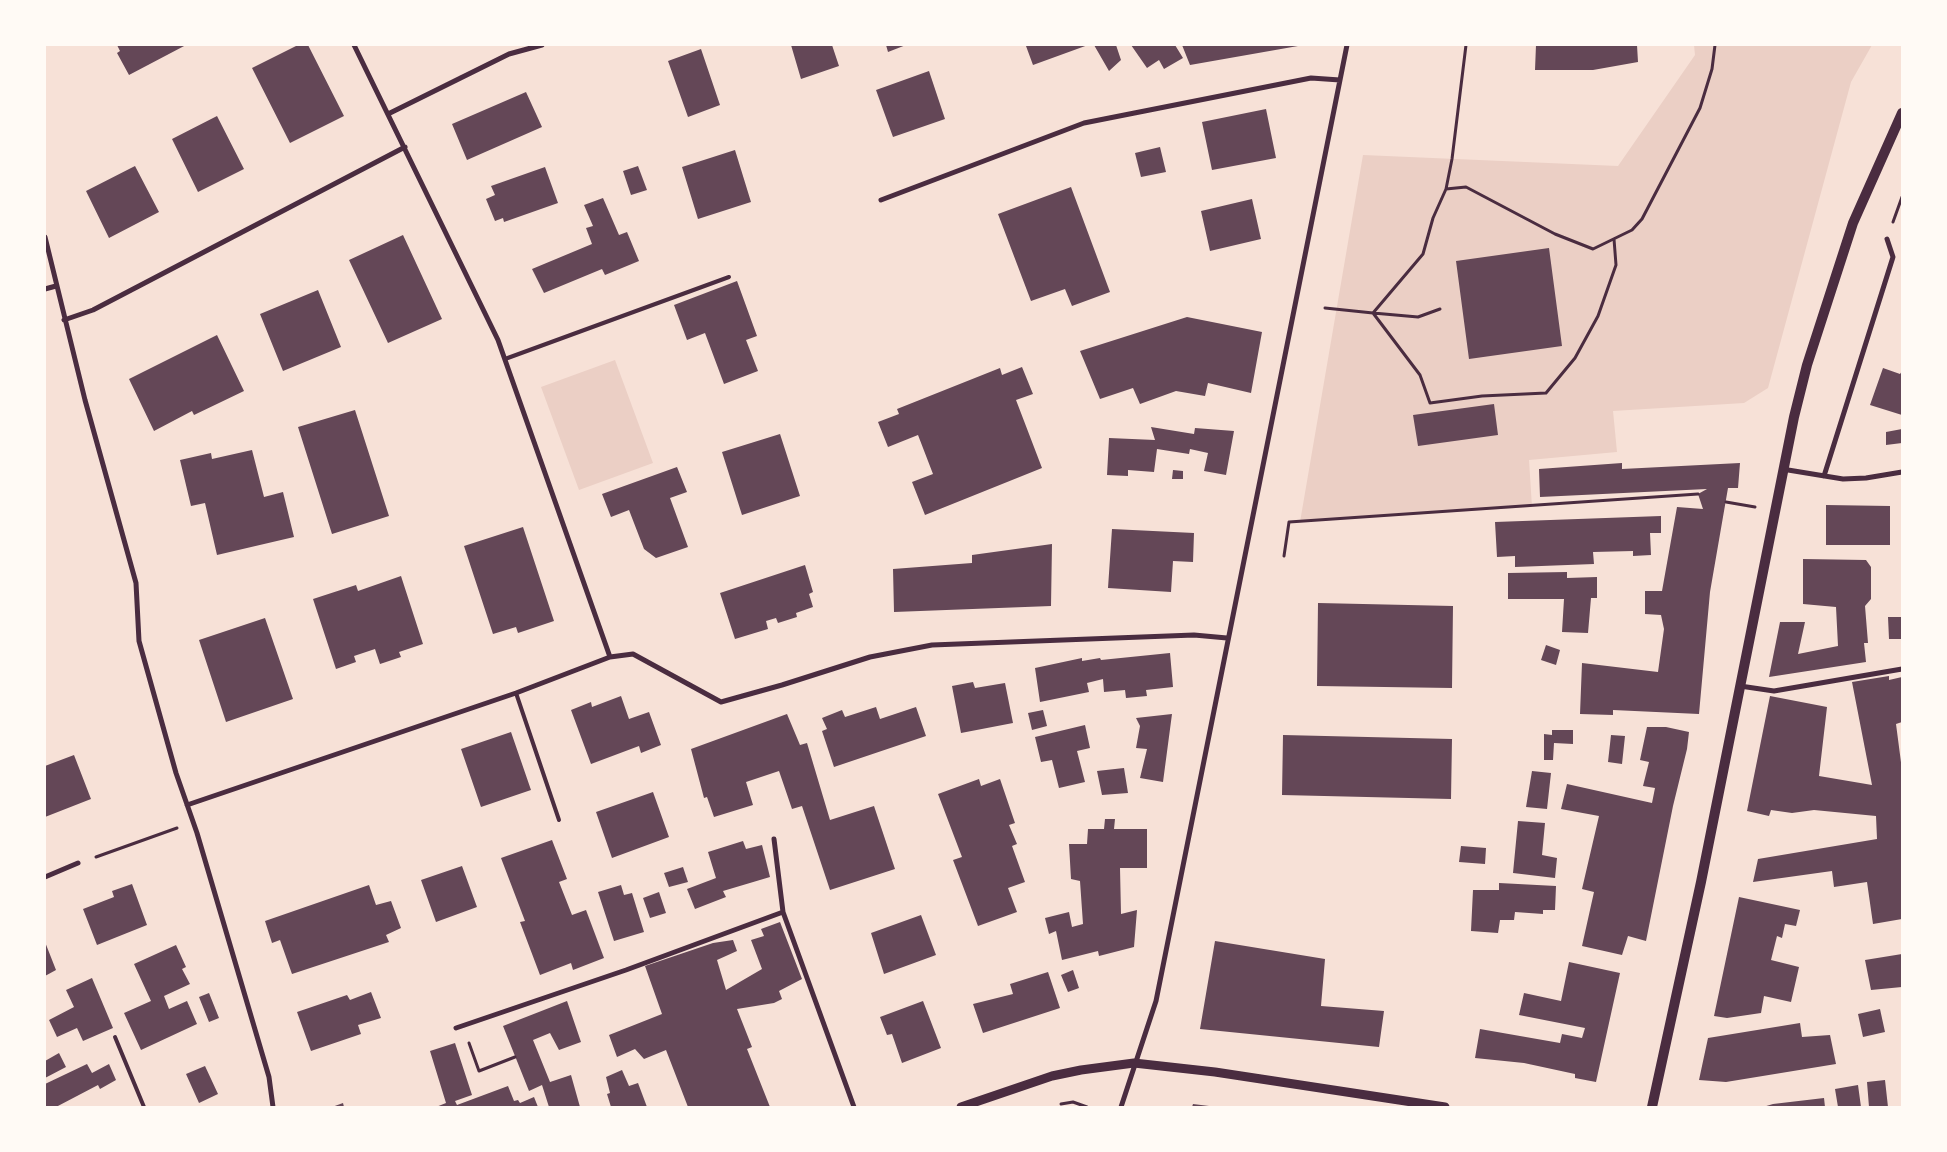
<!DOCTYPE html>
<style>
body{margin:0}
#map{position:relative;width:1947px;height:1152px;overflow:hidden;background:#f7e1d7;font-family:"Titillium Web",sans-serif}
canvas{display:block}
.frame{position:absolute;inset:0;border:46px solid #fffaf5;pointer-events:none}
</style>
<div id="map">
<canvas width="1947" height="1152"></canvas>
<div class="frame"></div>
</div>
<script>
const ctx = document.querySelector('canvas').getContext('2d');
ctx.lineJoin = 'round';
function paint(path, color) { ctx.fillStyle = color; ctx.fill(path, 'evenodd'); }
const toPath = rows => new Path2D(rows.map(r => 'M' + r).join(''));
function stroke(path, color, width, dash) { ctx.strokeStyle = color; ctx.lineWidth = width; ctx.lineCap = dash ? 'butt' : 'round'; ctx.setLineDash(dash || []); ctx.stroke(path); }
paint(toPath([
 [1694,45,1872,45,1851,82,1768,388,1744,403,1613,411,1617,452,1529,460,1532,507,1300,522,1363,155,1618,166,1695,55],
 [615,360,653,463,579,490,541,387]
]), '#ebcfc5');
paint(toPath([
 [117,45,186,45,129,75,117,53,120,51],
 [298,45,308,45,344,116,290,143,252,68],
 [791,45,832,45,839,66,801,79],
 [886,45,906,45,888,52],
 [1028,45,1088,45,1033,65,1026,46],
 [1094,45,1116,45,1121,60,1109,71],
 [1131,45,1175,45,1183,58,1164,69,1159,60,1147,68],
 [1182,45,1298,45,1298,46,1190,65],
 [1536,45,1637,45,1638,62,1593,70,1535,70],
 [701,49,720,105,688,117,668,61],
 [929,71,945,119,893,137,876,90],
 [526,92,542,127,467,160,452,124],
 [1266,109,1276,158,1212,170,1202,122],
 [217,116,244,169,198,192,172,139],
 [1160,147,1166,172,1141,177,1135,153],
 [735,150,751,202,698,219,682,167],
 [135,166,159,212,109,238,86,191],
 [638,166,647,190,631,195,623,171],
 [545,167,558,203,504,222,503,218,495,221,486,199,495,195,491,186],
 [1071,187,1110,292,1072,306,1065,289,1031,301,998,214],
 [603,198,619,235,627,232,639,261,605,275,602,269,544,293,532,269,592,244,586,228,593,226,584,205],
 [1252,199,1261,239,1210,251,1201,211],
 [403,235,442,319,388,343,349,260],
 [1549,248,1562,346,1469,359,1456,261],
 [737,281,757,336,746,340,758,371,724,384,705,333,687,340,674,305],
 [318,290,341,347,283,371,260,314],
 [1187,317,1262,332,1251,393,1208,383,1205,396,1176,391,1140,404,1133,388,1100,399,1080,351],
 [217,335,244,391,194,415,192,411,154,431,129,379],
 [1022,367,1033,394,1016,400,1042,468,925,515,912,482,933,474,918,435,888,447,878,422,899,414,897,409,1000,368,1002,375],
 [1883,368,1900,374,1902,371,1902,415,1870,405],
 [1494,404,1498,435,1418,446,1413,415],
 [355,410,389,516,332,534,298,427],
 [1151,427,1194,434,1195,428,1234,431,1226,475,1204,471,1208,453,1190,449,1189,454,1157,449,1154,472,1128,470,1128,476,1107,475,1109,438,1155,440],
 [1902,429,1902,443,1886,445,1886,432],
 [780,434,800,496,742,515,722,452],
 [252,450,264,497,283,492,294,537,217,555,205,503,191,506,180,460,211,453,212,459],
 [1622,463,1622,469,1740,463,1738,488,1728,488,1710,592,1699,714,1613,710,1613,715,1580,714,1582,663,1658,672,1664,629,1661,615,1645,614,1645,591,1662,591,1677,507,1703,509,1698,494,1707,489,1540,497,1539,469],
 [677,467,687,492,670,498,688,547,656,558,644,549,629,510,611,517,602,494],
 [1173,470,1183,471,1183,479,1172,479],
 [1826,505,1890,506,1890,545,1826,545],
 [1661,516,1661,533,1650,533,1651,555,1633,556,1633,551,1593,552,1594,564,1515,567,1515,556,1497,557,1495,522],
 [523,527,554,621,518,633,516,627,493,634,464,546],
 [1112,529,1194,533,1193,562,1173,561,1171,592,1108,588],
 [1052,544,1051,606,894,612,893,569,972,563,972,555],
 [1803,559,1866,560,1871,567,1871,599,1865,606,1868,643,1864,643,1866,662,1769,677,1780,622,1805,622,1798,654,1838,646,1836,607,1803,604],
 [805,565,813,592,809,594,813,607,796,613,797,617,778,623,776,618,766,621,768,629,735,639,720,593],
 [1567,572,1567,578,1597,577,1597,598,1591,598,1588,633,1562,632,1564,599,1508,599,1508,573],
 [401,576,423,644,399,652,401,657,380,664,375,649,354,656,356,662,336,669,313,599,356,585,358,591],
 [1318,603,1453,606,1452,688,1317,686],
 [1888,617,1902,617,1902,639,1889,639],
 [265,618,293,699,226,722,199,640],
 [1546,645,1560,650,1556,665,1541,660],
 [1170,653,1173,687,1146,690,1147,696,1126,698,1125,690,1104,692,1103,679,1087,683,1089,692,1040,702,1035,668,1082,658,1082,661,1100,658,1101,660],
 [1889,676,1889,680,1902,677,1902,722,1896,724,1902,770,1902,919,1873,924,1867,882,1834,887,1832,871,1753,882,1758,859,1877,839,1876,816,1814,810,1792,813,1771,810,1769,816,1747,811,1770,696,1827,707,1819,776,1872,785,1852,682],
 [973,682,975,688,1005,683,1013,723,961,733,952,686],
 [621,696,629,719,649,712,661,745,641,753,639,746,591,764,571,710,591,702,592,707],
 [876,707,880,719,916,707,926,736,834,767,822,731,827,729,822,718,842,710,845,717],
 [1043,710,1047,726,1032,730,1028,713],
 [787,714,800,745,807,743,830,820,874,806,895,869,830,890,802,806,792,809,779,771,746,782,753,805,714,817,707,797,704,798,691,749],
 [1172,714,1163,782,1140,778,1147,749,1136,748,1140,726,1136,718],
 [1085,725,1090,748,1077,751,1085,782,1059,788,1052,760,1041,762,1035,737],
 [1647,727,1666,727,1689,732,1687,749,1673,806,1646,941,1628,936,1622,955,1582,946,1594,892,1582,889,1599,816,1561,809,1567,784,1652,803,1655,788,1643,786,1649,762,1640,760],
 [1552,730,1573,730,1573,744,1554,743,1553,760,1544,760,1544,734,1552,735],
 [511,732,531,790,481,807,461,749],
 [1283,735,1452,739,1451,799,1282,795],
 [1611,735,1625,736,1622,764,1608,762],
 [74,755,91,799,45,817,45,766],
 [1124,768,1128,793,1102,795,1097,771],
 [1532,771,1551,773,1547,809,1526,807],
 [979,779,981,786,1000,779,1015,823,1009,825,1017,844,1012,846,1025,882,1008,888,1017,912,978,926,953,860,962,857,938,794],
 [653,792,669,837,612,858,596,812],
 [1105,819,1115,819,1114,829,1147,829,1147,868,1120,868,1121,914,1137,910,1134,947,1099,956,1098,951,1062,960,1056,931,1049,934,1045,918,1069,912,1072,927,1083,924,1080,881,1071,879,1069,844,1087,844,1088,829,1104,829],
 [1518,821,1545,823,1542,855,1557,858,1555,878,1513,873],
 [552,840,567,879,559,882,572,915,586,910,604,958,573,970,571,963,540,975,520,922,525,921,501,858],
 [743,841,746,849,762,845,770,877,723,891,726,897,695,909,687,889,716,878,708,852],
 [1461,846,1486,848,1485,864,1459,862],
 [462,866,477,907,436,922,421,880],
 [683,867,688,882,669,887,664,873],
 [1499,883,1556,886,1555,910,1543,910,1543,914,1515,912,1514,920,1500,920,1498,933,1471,931,1473,890,1499,890],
 [132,884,147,925,97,945,83,909,114,897,112,891],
 [369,885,376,905,391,901,401,928,386,935,389,942,292,974,280,940,272,943,265,921],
 [621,885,624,895,632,893,644,932,614,941,598,892],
 [659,892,666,913,650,918,643,898],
 [1739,897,1800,910,1796,926,1785,924,1782,938,1777,936,1771,960,1799,967,1791,1002,1764,996,1761,1013,1727,1018,1714,1016],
 [921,915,936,955,884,974,871,933],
 [780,922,802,979,779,991,782,999,774,1003,737,1009,752,1047,747,1049,770,1107,688,1107,666,1050,644,1059,635,1049,617,1057,609,1035,662,1014,645,966,713,943,733,940,737,951,717,960,726,990,762,969,751,940,764,936,761,929],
 [1215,941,1325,959,1321,1006,1384,1011,1379,1047,1200,1029],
 [45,942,56,970,45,976],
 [176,945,186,967,182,969,190,984,164,996,169,1009,187,1001,197,1024,141,1050,124,1013,151,1001,134,964],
 [1902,954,1902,987,1871,990,1865,960],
 [1569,962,1620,973,1596,1082,1575,1078,1575,1074,1524,1063,1475,1058,1480,1029,1560,1043,1562,1034,1582,1038,1585,1028,1519,1015,1524,993,1561,1001],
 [1073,970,1079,988,1068,992,1061,975],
 [1048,972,1060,1008,983,1033,973,1004,1013,994,1010,984],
 [92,978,113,1028,83,1041,77,1028,57,1037,49,1020,74,1007,66,990],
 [371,992,381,1018,358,1025,361,1034,311,1051,297,1012,347,995,350,1000],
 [209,993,219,1018,209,1022,199,997],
 [567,1001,581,1042,559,1050,550,1033,533,1040,550,1082,571,1075,580,1107,549,1107,542,1085,529,1091,503,1026],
 [923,1001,941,1048,902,1063,892,1034,887,1035,880,1017],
 [1880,1009,1885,1032,1863,1037,1858,1014],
 [1800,1023,1802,1037,1830,1035,1836,1064,1726,1082,1699,1080,1708,1038],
 [455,1043,472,1095,455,1101,457,1105,508,1086,514,1101,518,1100,520,1103,534,1097,538,1107,436,1107,446,1103,430,1051],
 [59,1053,66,1067,45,1078,45,1061],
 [87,1064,92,1073,109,1064,116,1080,100,1089,98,1085,56,1107,45,1107,45,1084],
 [205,1066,218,1094,199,1103,186,1074],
 [622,1070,629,1086,638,1083,647,1107,611,1107,607,1094,610,1093,606,1077],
 [1885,1080,1888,1107,1869,1107,1867,1082],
 [1858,1085,1861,1107,1838,1107,1835,1089],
 [1824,1098,1825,1107,1763,1107,1773,1104],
 [343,1103,344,1107,332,1107],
 [1193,1104,1209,1106,1209,1107,1192,1107]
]), '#644757');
stroke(toPath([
 [1446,189,1452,159,1466,45],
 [1893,222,1902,197],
 [1325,308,1373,313,1423,254,1433,218,1446,189,1466,187,1555,234,1593,249,1632,230,1642,219,1700,108,1712,69,1715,45],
 [1440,309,1418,317,1373,313,1420,375,1430,403,1482,396,1546,393,1575,358,1598,316,1616,265,1614,239],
 [1726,502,1755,507],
 [1284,556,1289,522,1698,494],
 [96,857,177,828],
 [469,1043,479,1071,515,1057],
 [1061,1104,1073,1102,1087,1107]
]), '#4a2c40', 3);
stroke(toPath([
 [505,359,729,277],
 [516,693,559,820],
 [115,1037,144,1107]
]), '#4a2c40', 4);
stroke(toPath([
 [354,45,498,340,610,657],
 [388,114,509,54,542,45],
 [881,200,1084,123,1311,78,1340,80],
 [45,237,85,400,136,583,139,641,176,773,197,833,269,1077,273,1107],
 [45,289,56,286],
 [64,320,93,310,405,147],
 [1782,469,1843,479,1866,478,1902,472],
 [1824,476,1893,257,1887,239],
 [1740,686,1774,691,1902,669],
 [187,805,516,693,610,657,633,654,721,702,782,685,870,657,932,645,1194,635,1227,638],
 [774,839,783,912,854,1107],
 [45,877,78,863],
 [456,1028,626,970,783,912],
 [1121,1107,1156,1001,1347,45]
]), '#4a2c40', 5);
stroke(toPath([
 [961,1107,1052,1076,1081,1070,1134,1063,1215,1072,1445,1107]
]), '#4a2c40', 9);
stroke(toPath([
 [1652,1107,1701,882,1794,417,1807,365,1853,223,1902,113]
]), '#4a2c40', 10);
</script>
